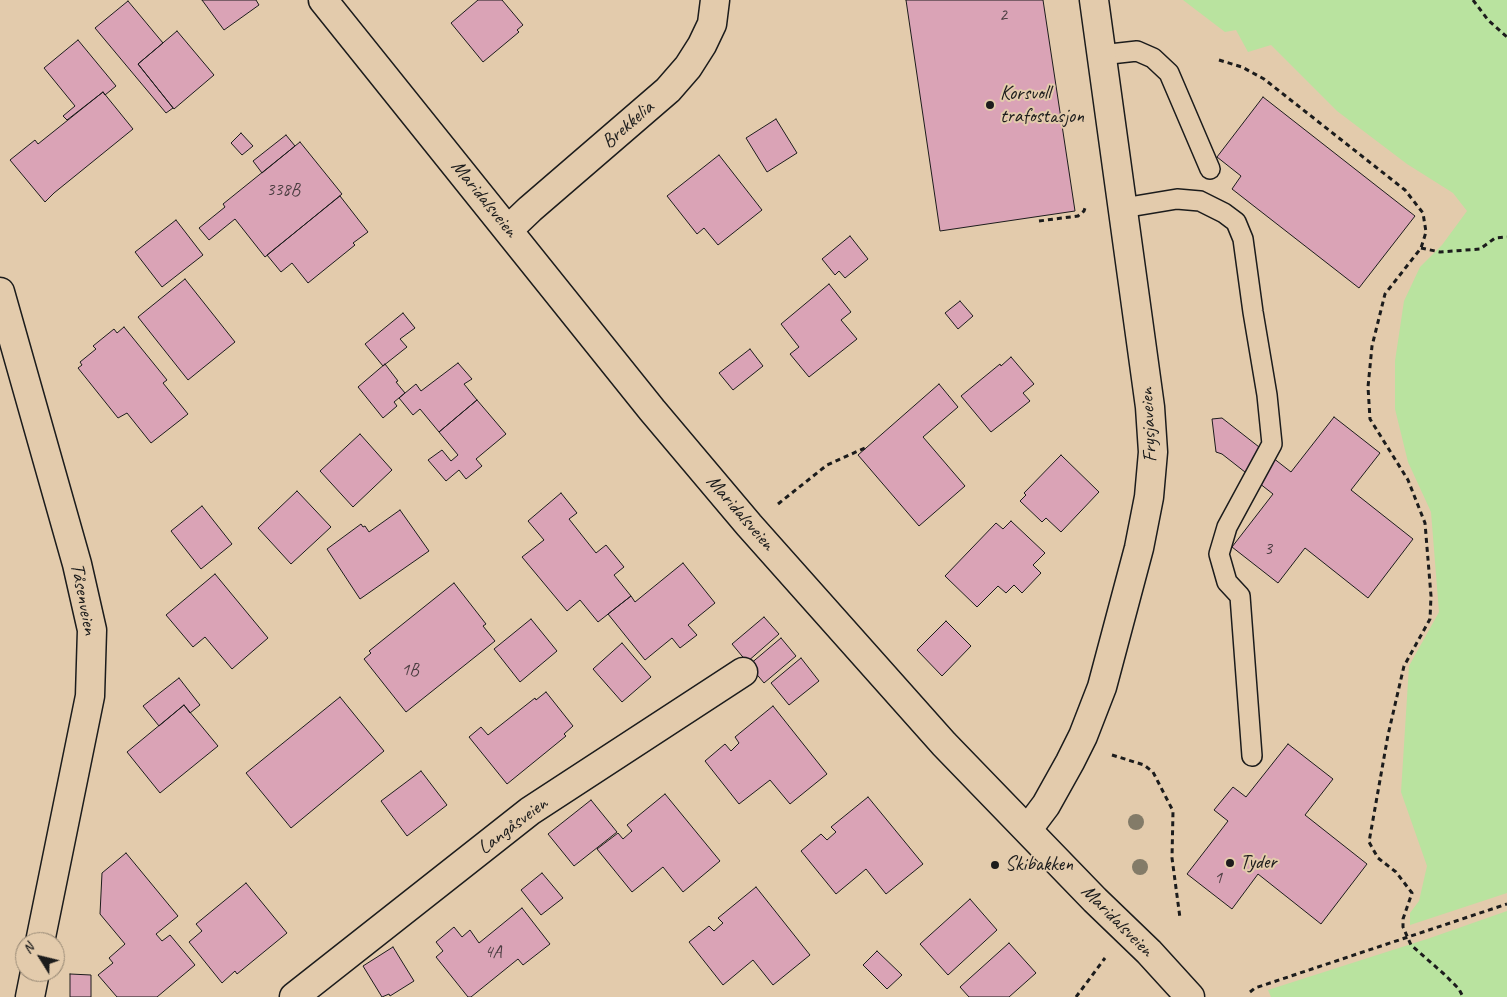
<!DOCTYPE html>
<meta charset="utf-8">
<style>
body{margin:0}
#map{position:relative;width:1507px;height:997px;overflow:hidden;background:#e3cbac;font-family:Caveat,sans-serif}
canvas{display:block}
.north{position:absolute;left:15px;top:932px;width:50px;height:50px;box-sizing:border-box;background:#e3cbac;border:1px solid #938572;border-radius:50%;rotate:306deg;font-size:14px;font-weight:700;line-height:20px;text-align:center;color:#1c1c1c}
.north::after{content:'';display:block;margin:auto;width:18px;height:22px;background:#1c1c1c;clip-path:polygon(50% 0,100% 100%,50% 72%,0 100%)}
</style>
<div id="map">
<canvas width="1507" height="997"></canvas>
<div class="north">N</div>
</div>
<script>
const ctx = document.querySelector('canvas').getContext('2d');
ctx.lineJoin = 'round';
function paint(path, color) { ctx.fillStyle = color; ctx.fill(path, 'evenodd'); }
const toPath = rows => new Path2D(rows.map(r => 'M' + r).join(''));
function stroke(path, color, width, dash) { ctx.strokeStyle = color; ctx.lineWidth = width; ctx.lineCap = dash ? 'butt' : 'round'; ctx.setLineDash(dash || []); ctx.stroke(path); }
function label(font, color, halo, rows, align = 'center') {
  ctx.font = font + ' Caveat,sans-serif'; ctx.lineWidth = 4; ctx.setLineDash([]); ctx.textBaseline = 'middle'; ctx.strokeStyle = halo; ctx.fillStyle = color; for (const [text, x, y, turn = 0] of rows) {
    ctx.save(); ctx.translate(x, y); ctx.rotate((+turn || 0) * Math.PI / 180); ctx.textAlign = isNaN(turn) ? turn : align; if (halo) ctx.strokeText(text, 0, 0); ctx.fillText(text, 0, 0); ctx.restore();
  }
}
paint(toPath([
 [1183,0,1507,0,1507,893,1410,925,1410,913,1419,901,1427,866,1401,792,1409,666,1439,612,1431,512,1408,462,1395,409,1395,361,1404,301,1420,267,1442,245,1467,211,1453,193,1407,164,1337,111,1271,45,1248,52,1236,30,1225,32],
 [1507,911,1507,997,1271,997,1268,990,1430,938]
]), '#b9e39f');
const building = toPath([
 [202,0,256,0,259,5,224,30,202,0],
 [478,0,502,0,523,25,517,30,519,32,483,62,451,23,478,0],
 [906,0,1043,0,1075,211,940,231,906,0],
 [128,1,163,43,138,64,173,108,166,113,95,28,128,1],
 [177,31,214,75,174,109,138,64,177,31],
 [78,40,116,86,105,95,103,92,67,120,63,116,75,106,44,68,78,40],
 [103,92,133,129,54,193,45,202,10,160,35,140,38,144,103,92],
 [1263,97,1415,216,1359,288,1232,189,1241,176,1217,157,1263,97],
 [776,119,797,153,767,172,746,138,776,119],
 [241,133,253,146,242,155,231,143,241,133],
 [286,135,295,146,262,173,253,161,286,135],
 [300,142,342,194,265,257,235,219,209,240,199,228,225,207,223,204,300,142],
 [719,155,762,210,718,245,704,228,697,234,667,196,719,155],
 [340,196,368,232,353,243,355,245,308,283,292,263,281,272,267,255,340,196],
 [176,220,203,255,162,287,135,252,176,220],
 [850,236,868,259,845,278,839,271,835,275,822,259,850,236],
 [185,279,235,342,188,380,138,317,185,279],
 [829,284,851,312,841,320,857,339,809,377,790,354,799,347,781,324,829,284],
 [960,301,973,316,958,329,945,313,960,301],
 [403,313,415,328,400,339,407,347,383,366,365,344,403,313],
 [124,327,167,380,163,383,188,414,151,443,127,413,118,418,78,368,82,365,80,362,96,349,93,346,114,329,117,333,124,327],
 [750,349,763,366,733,390,719,373,750,349],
 [1011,357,1034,384,1023,393,1030,401,991,432,961,396,1000,364,1001,366,1011,357],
 [458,363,472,379,464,384,477,400,439,432,420,409,413,415,399,398,416,384,421,391,458,363],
 [385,364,398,381,396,382,405,393,394,402,397,406,383,418,358,387,385,364],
 [939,384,958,407,923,437,965,486,919,526,858,455,939,384],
 [477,400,506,434,476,459,482,466,466,479,459,470,446,481,428,460,442,450,451,461,458,455,439,432,477,400],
 [1334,417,1380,453,1351,490,1413,539,1368,598,1305,548,1278,583,1232,547,1273,494,1222,454,1216,452,1212,419,1222,418,1291,472,1334,417],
 [360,434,392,470,353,507,320,471,360,434],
 [1061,455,1099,492,1061,532,1046,518,1042,522,1020,501,1026,495,1024,493,1061,455],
 [297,491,331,527,291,564,258,528,297,491],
 [561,493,577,513,569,519,596,553,606,545,624,567,614,575,631,596,598,622,580,600,567,611,522,557,544,540,528,521,561,493],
 [202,506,232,544,201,569,171,531,202,506],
 [400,510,429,551,360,599,327,549,361,524,363,527,365,526,369,532,400,510],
 [1011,521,1045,553,1033,565,1041,573,1022,593,1014,585,1006,593,998,586,977,607,945,576,996,523,1003,529,1011,521],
 [683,563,715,603,688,625,697,635,680,648,672,638,645,660,608,614,631,596,635,602,683,563],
 [215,574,268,638,232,669,205,637,193,647,166,615,215,574],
 [454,583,486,624,483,626,495,641,406,712,364,659,371,653,369,651,454,583],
 [764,617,779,634,747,662,732,644,764,617],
 [531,619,557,651,520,682,494,649,531,619],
 [946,621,971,646,942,676,917,650,946,621],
 [781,638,796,656,764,683,749,665,781,638],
 [622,643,651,677,622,702,593,669,622,643],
 [801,658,819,681,789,705,771,683,801,658],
 [179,678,200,705,190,713,184,705,159,726,143,706,179,678],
 [546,692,573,726,564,734,566,736,507,784,469,737,481,727,488,735,535,698,536,700,546,692],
 [340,697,384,751,291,828,246,773,340,697],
 [184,705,218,746,160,793,127,752,184,705],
 [773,706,827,774,790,804,770,780,739,804,705,761,725,744,731,751,739,743,735,737,773,706],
 [1288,744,1333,779,1305,815,1367,864,1321,924,1258,874,1232,909,1187,874,1228,821,1214,810,1233,787,1246,797,1288,744],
 [421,771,447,805,407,836,381,801,421,771],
 [665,794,720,861,683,892,663,867,632,892,597,849,618,833,623,839,632,831,627,825,665,794],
 [868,797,923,864,886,894,866,869,836,894,801,851,821,834,827,840,836,832,831,827,868,797],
 [591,800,617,832,574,866,548,834,591,800],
 [126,853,178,916,156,934,162,941,170,935,195,965,157,997,117,997,98,975,113,963,109,958,125,944,100,914,102,873,126,853],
 [542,873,563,898,541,915,521,890,542,873],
 [246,883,287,933,237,974,235,971,222,983,189,942,202,931,196,924,246,883],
 [756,887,810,955,773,985,753,960,723,985,689,942,709,926,714,931,723,923,718,918,756,887],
 [970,899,997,930,948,975,920,944,970,899],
 [522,908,550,944,523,965,518,959,471,997,468,997,436,957,443,951,436,942,454,927,462,937,470,930,479,943,522,908],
 [1009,943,1036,973,1009,997,969,997,960,987,1009,943],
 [393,947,414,981,390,996,389,994,382,997,363,966,393,947],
 [877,951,902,975,887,989,863,965,877,951],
 [70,974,91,975,91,997,70,997,70,974]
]);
paint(building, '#daa3b6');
stroke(building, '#1c1c1c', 1);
const service = toPath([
 [1101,55,1137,51,1153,58,1169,73,1210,169],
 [1123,208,1177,199,1200,201,1224,213,1236,222,1243,239,1253,312,1267,395,1272,444,1227,527,1219,554,1227,582,1240,596,1252,756]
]);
const minor = toPath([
 [509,229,530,209,668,90,688,67,702,45,712,24,715,0],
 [0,292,77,564,92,630,90,696,40,942],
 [30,997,35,972],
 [294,997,530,811,743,672]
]);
const tertiary = toPath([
 [1028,829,1046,805,1070,762,1083,736,1102,687,1139,548,1149,497,1153,452,1150,407,1094,0]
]);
const secondary = toPath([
 [323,0,652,410,749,525,944,744,1095,900,1149,952,1190,997]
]);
stroke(service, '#1c1c1c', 22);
stroke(minor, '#1c1c1c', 31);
stroke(tertiary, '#1c1c1c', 31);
stroke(secondary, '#1c1c1c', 31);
stroke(toPath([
 [1473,0,1488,20,1507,37],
 [1219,60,1242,67,1264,79,1405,190,1423,213,1426,232,1421,248,1385,294,1372,346,1368,387,1370,419,1408,480,1425,523,1431,596,1430,619,1404,666,1388,735,1369,842,1378,858,1396,872,1412,893,1403,919,1403,927,1411,945,1444,974,1459,989,1463,997],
 [1039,221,1078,216,1084,211,1086,205],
 [1421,248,1440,252,1480,249,1495,238,1507,237],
 [778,504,827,465,867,447],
 [1112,755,1144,765,1153,772,1173,811,1172,858,1180,918],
 [1250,992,1255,988,1507,904],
 [1076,997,1105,958]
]), '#1c1c1c', 3, [5, 4]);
stroke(service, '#e3cbac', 19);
stroke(minor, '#e3cbac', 28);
stroke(tertiary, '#e3cbac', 28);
stroke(secondary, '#e3cbac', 28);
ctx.fillStyle = '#837b68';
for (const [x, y] of [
 [1136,822],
 [1140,867]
]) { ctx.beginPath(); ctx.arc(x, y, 8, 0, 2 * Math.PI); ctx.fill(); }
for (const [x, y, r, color] of [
 [990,105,5,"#1c1c1c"],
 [1230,863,5,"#1c1c1c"],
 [995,865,5,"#1c1c1c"]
]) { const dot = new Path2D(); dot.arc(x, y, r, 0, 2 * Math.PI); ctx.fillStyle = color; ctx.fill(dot); stroke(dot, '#e3cbac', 2); }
label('18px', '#4c3e42', null, [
 ["2",1003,15],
 ["338B",283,190],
 ["3",1268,549],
 ["1B",410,670],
 ["1",1218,878],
 ["4A",493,952]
]);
label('20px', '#1c1c1c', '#e3cbac', [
 ["Korsvoll",1000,94],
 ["trafostasjon",1000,117],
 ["Tyder",1240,863],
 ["Skibakken",1005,865]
], 'left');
label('20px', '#1c1c1c', '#e3cbac', [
 ["Brekkelia",628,125,-41],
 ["Maridalsveien",484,199,51],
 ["Frysjaveien",1149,425,-93],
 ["Maridalsveien",740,513,49],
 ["Tåsenveien",83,599,79],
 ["Langåsveien",513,826,-37],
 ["Maridalsveien",1117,921,45]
]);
</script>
